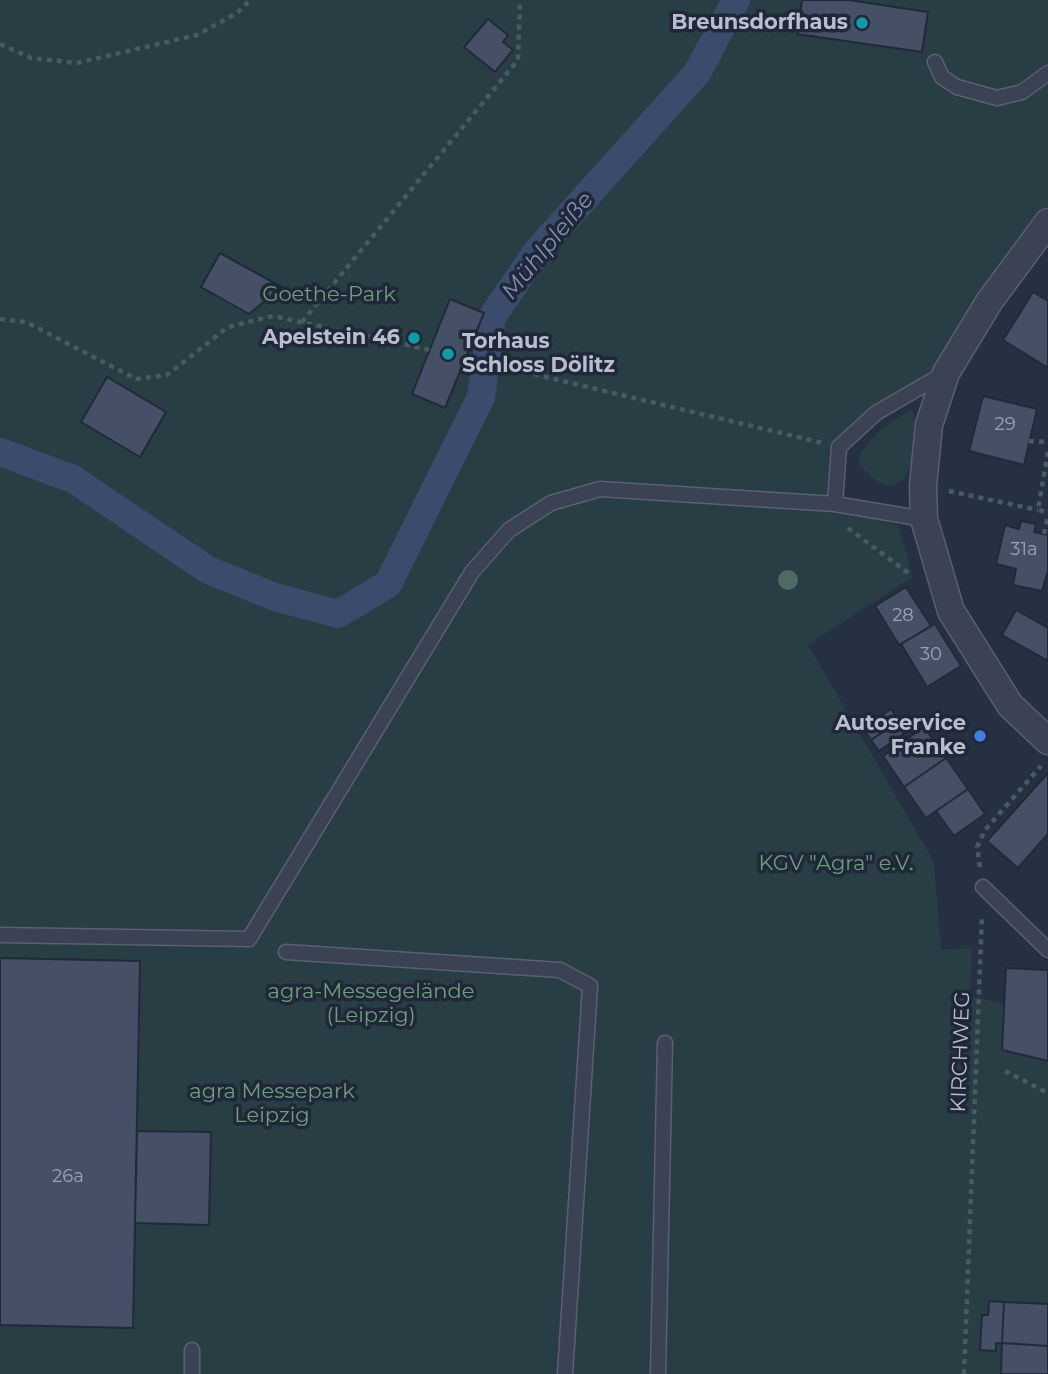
<!DOCTYPE html>
<meta charset="utf-8">
<style>
body{margin:0}
canvas{display:block;background:#263043}
</style>
<canvas width="1048" height="1374"></canvas>
<script>
const ctx = document.querySelector('canvas').getContext('2d');
ctx.lineJoin = 'round';
function paint(path, color) { ctx.fillStyle = color; ctx.fill(path, 'evenodd'); }
const toPath = rows => new Path2D(rows.map(r => 'M' + r).join(''));
function stroke(path, color, width, dash) { ctx.strokeStyle = color; ctx.lineWidth = width; ctx.lineCap = dash ? 'butt' : 'round'; ctx.setLineDash(dash || []); ctx.stroke(path); }
function label(font, color, halo, rows, align = 'center') {
  ctx.font = font + ' Montserrat,sans-serif'; ctx.lineWidth = 7; ctx.setLineDash([]); ctx.textBaseline = 'middle'; ctx.strokeStyle = halo; ctx.fillStyle = color; for (const [text, x, y, turn = 0] of rows) {
    ctx.save(); ctx.translate(x, y); ctx.rotate((+turn || 0) * Math.PI / 180); ctx.textAlign = isNaN(turn) ? turn : align; if (halo) ctx.strokeText(text, 0, 0); ctx.fillText(text, 0, 0); ctx.restore();
  }
}
paint(toPath([
 [0,0,1048,0,1048,222,946,373,839,447,835,504,898,525,913,576,808,645,934,862,941,950,972,948,970,996,1048,1015,1048,1374,0,1374],
 [910,410,915,417,915,437,911,465,903,480,892,486,876,481,858,464,861,453,879,431]
]), '#283e44');
stroke(toPath([
 [0,452,73,479,208,570,275,597,338,614,388,584,481,397,492,317,538,250,697,73,736,0]
]), '#3b4b6c', 28);
const building = toPath([
 [802,0,848,0,928,12,922,52,797,34,802,0],
 [488,19,508,35,503,42,513,50,495,72,464,47,488,19],
 [220,253,282,287,249,314,201,287,220,253],
 [1033,292,1048,301,1048,368,1003,340,1033,292],
 [450,299,484,313,445,408,412,394,450,299],
 [107,377,166,412,140,457,81,422,107,377],
 [983,396,1037,409,1024,465,969,451,983,396],
 [1021,521,1036,524,1034,532,1048,535,1048,571,1042,591,1013,585,1016,569,996,564,1005,525,1019,529,1021,521],
 [906,587,931,626,899,645,875,606,906,587],
 [1016,610,1048,628,1048,661,1002,635,1016,610],
 [935,624,961,666,927,687,901,644,935,624],
 [891,709,899,721,871,740,863,728,891,709],
 [901,719,909,730,879,751,871,740,901,719],
 [924,727,946,758,904,787,883,756,924,727],
 [946,758,968,789,926,818,904,787,946,758],
 [1048,773,1048,834,1018,868,987,841,1048,773],
 [968,789,985,814,954,836,936,811,968,789],
 [0,958,140,961,133,1328,0,1325,0,958],
 [1006,968,1048,970,1048,1061,1002,1050,1006,968],
 [137,1131,211,1132,209,1225,135,1223,137,1131],
 [989,1301,1004,1302,1002,1343,996,1343,996,1351,980,1350,982,1315,988,1315,989,1301],
 [1004,1302,1048,1304,1048,1346,1002,1343,1004,1302],
 [1002,1343,1048,1346,1048,1374,1001,1374,1002,1343]
]);
paint(building, '#454f65');
stroke(building, '#21293a', 2);
const service = toPath([
 [935,62,942,77,957,87,997,98,1022,92,1048,73],
 [835,504,839,447,876,413,945,373],
 [983,887,1048,950],
 [0,935,249,939,472,572,509,530,551,503,600,489,835,504,924,519],
 [286,952,560,970,590,986,565,1374],
 [192,1374,192,1350],
 [658,1374,665,1043]
]);
const minor = toPath([
 [1048,222,989,302,946,373,929,425,923,486,924,519,951,611,1010,705,1048,741]
]);
stroke(service, '#596070', 17);
stroke(minor, '#596070', 29);
stroke(toPath([
 [0,44,31,58,77,63,197,35,237,13,250,0],
 [0,319,26,322,136,379,167,375,228,327,273,316,430,350],
 [302,322,518,60,520,0],
 [466,358,823,443],
 [1029,441,1048,442],
 [1048,452,1038,510,1048,512],
 [949,491,1038,510],
 [848,528,911,575],
 [1044,534,1048,516],
 [980,867,977,847,985,830,1041,766],
 [1005,1071,1048,1093],
 [964,1374,982,915]
]), '#475b61', 4.5, [5, 5]);
stroke(service, '#3b4253', 14);
stroke(minor, '#3b4253', 26);
ctx.fillStyle = '#4e6c63';
for (const [x, y] of [
 [788,580]
]) { ctx.beginPath(); ctx.arc(x, y, 10, 0, 2 * Math.PI); ctx.fill(); }
for (const [x, y, r, color] of [
 [862,23,7,"#0f9aa8"],
 [414,338,7,"#0f9aa8"],
 [448,354,7,"#0f9aa8"],
 [980,736,7,"#3f7fe0"]
]) { const dot = new Path2D(); dot.arc(x, y, r, 0, 2 * Math.PI); ctx.fillStyle = color; ctx.fill(dot); stroke(dot, '#1f2738', 2.5); }
label('18px', '#9ba2b3', null, [
 ["29",1005,425],
 ["31a",1024,550],
 ["28",903,616],
 ["30",931,655],
 ["26a",68,1177]
]);
label('bold 21px', '#b8becd', '#1f2738', [
 ["Breunsdorfhaus",848,23],
 ["Apelstein 46",400,338],
 ["Torhaus",462,342,"left"],
 ["Schloss Dölitz",462,366,"left"],
 ["Autoservice",966,724],
 ["Franke",966,748]
], 'right');
label('21px', '#6e9e7e', '#1f2738', [
 ["Goethe-Park",329,295],
 ["KGV \"Agra\" e.V.",836,864],
 ["agra-Messegelände",371,992],
 ["(Leipzig)",371,1016],
 ["agra Messepark",272,1092],
 ["Leipzig",272,1116]
]);
label('21px', '#b8becd', '#1f2738', [
 ["KIRCHWEG",961,1052,-88]
]);
label('italic 23px', '#7e90b4', '#1f2738', [
 ["Mühlpleiße",548,246,-51]
]);
</script>
